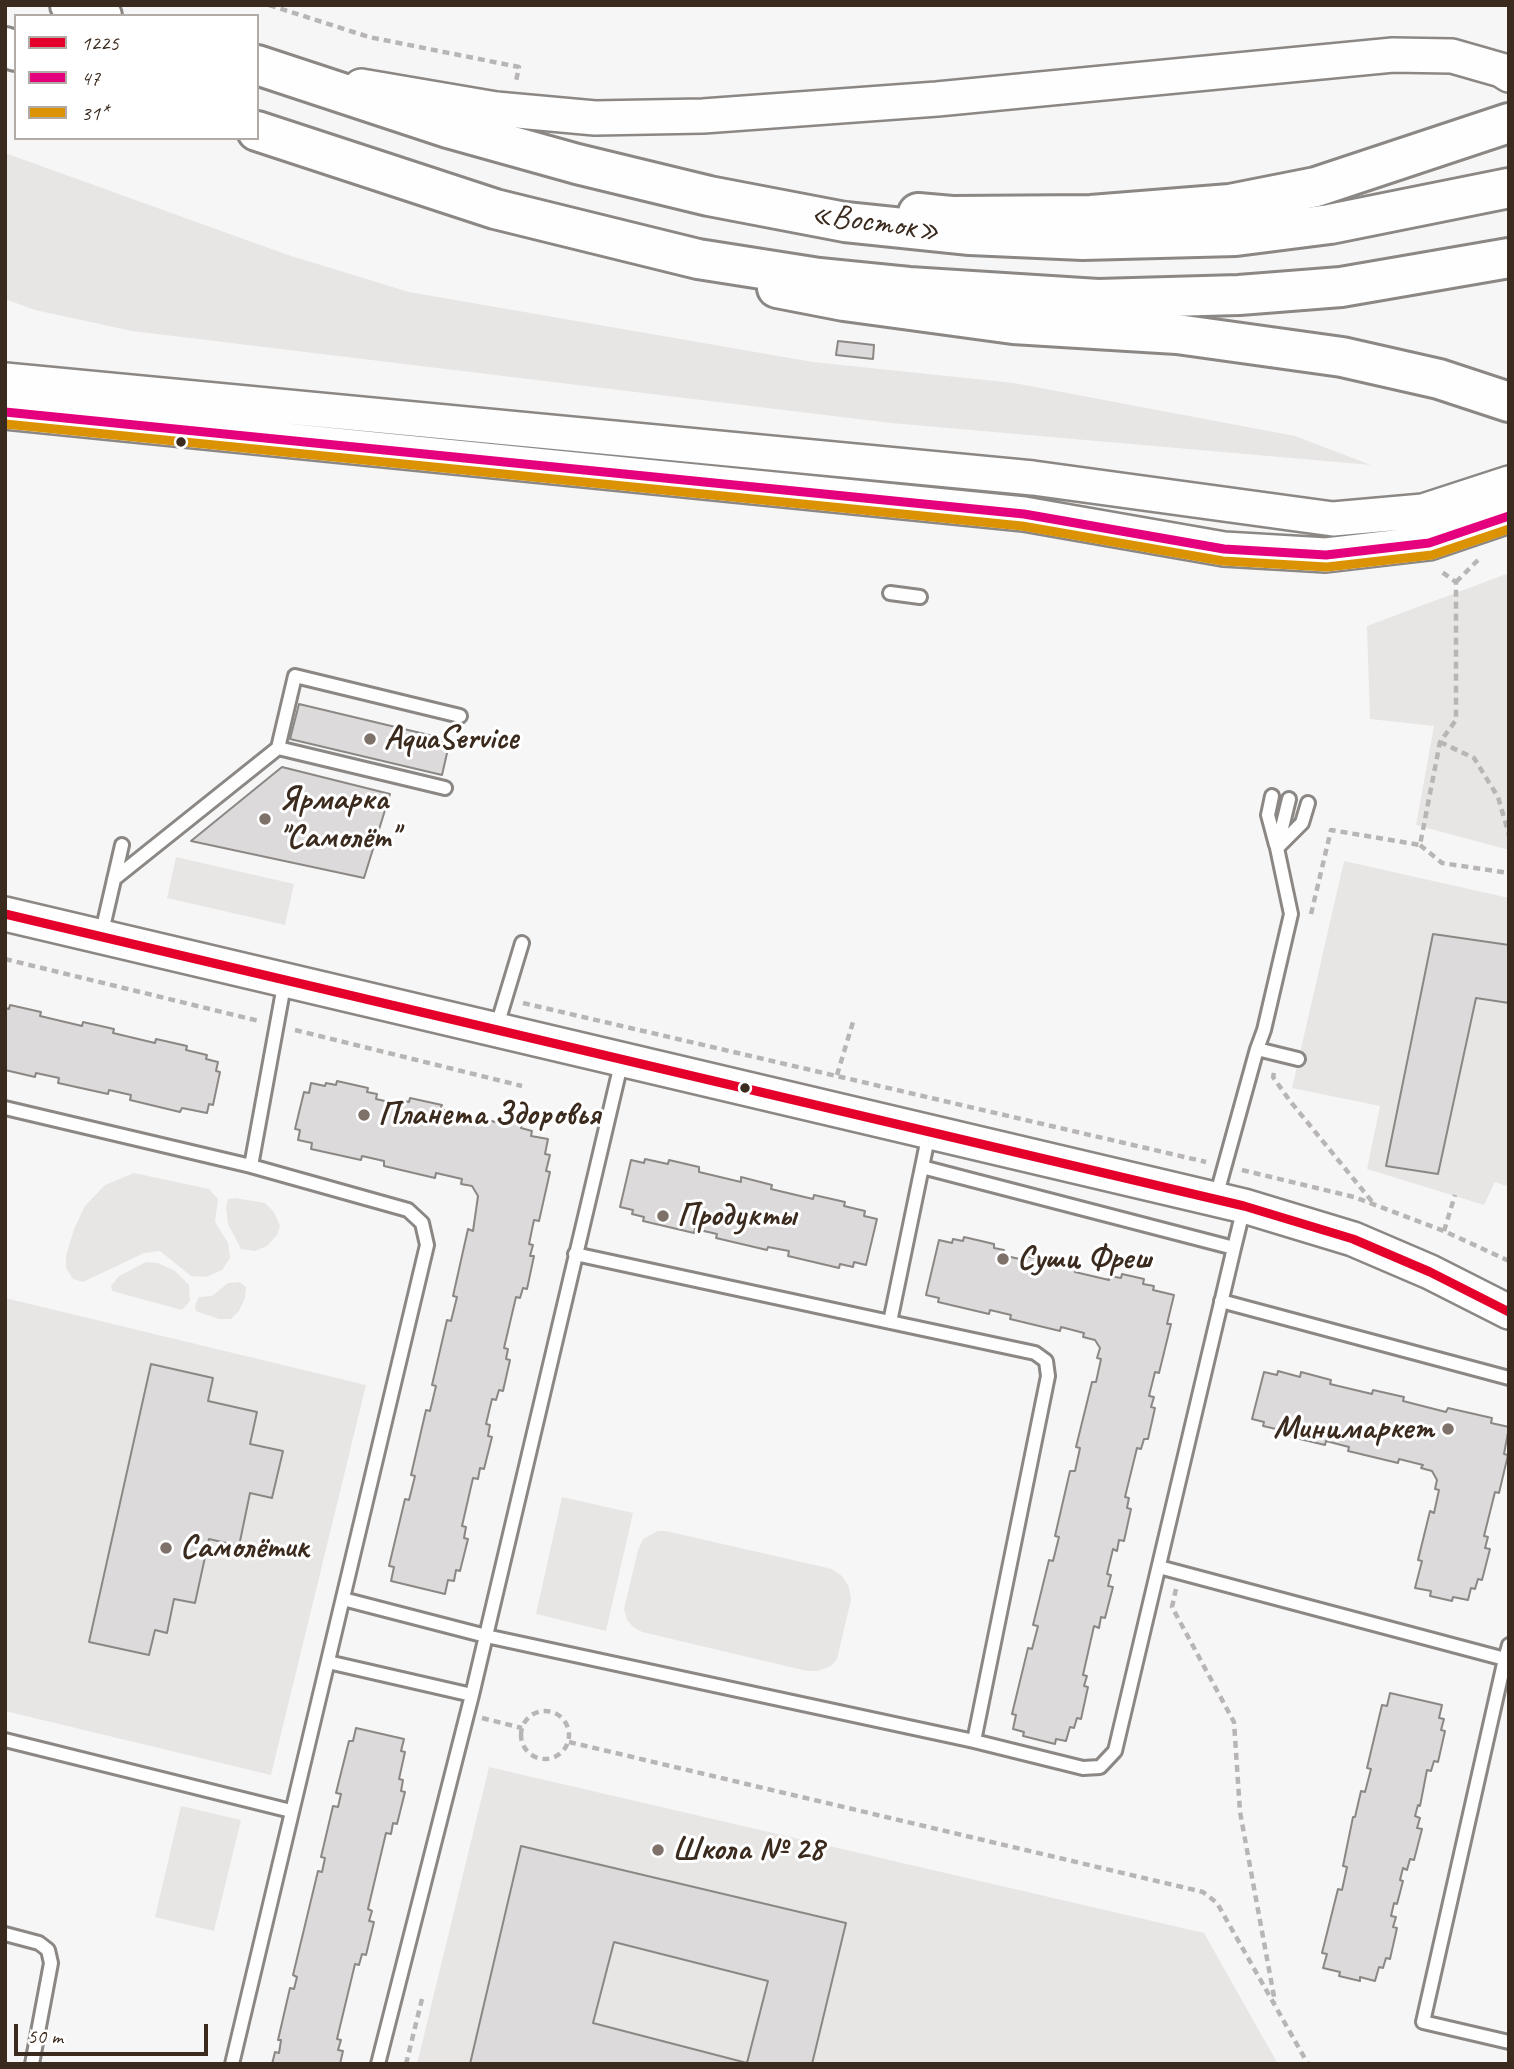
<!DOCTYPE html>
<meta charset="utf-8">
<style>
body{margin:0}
#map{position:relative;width:1514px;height:2069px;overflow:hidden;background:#f7f6f6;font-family:Caveat,sans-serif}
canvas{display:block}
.frame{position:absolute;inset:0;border:7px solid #3b2a1e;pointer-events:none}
.legend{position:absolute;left:14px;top:14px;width:245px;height:126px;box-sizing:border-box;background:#fff;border:2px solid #b1aaa5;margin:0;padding:9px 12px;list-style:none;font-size:21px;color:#3b2a1e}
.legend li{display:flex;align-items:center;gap:14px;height:35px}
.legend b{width:35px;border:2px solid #b1aaa5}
.scale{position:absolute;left:14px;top:2024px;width:194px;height:32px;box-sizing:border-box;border:4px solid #3b2a1e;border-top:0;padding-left:9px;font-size:21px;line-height:24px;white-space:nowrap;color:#3b2a1e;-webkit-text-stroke:5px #fff;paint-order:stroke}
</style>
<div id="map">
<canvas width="1514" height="2069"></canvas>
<div class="frame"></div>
<ul class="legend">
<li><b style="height:9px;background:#e4002b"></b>1225</li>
<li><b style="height:9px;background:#e5007d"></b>47</li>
<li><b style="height:9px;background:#db9304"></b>31*</li>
</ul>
<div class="scale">50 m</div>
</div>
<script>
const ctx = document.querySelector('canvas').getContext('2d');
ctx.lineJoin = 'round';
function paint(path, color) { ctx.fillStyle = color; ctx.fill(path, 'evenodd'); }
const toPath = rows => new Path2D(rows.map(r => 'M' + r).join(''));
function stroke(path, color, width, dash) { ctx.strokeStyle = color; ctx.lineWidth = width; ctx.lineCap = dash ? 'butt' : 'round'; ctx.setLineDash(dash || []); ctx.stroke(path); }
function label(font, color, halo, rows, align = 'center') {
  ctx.font = font + ' Caveat,sans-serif'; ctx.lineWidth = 6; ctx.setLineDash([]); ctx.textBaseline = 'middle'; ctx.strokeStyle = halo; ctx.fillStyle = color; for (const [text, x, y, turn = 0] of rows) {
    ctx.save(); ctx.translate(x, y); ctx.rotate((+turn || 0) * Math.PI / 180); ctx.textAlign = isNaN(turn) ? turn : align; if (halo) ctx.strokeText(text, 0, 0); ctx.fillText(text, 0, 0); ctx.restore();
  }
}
paint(toPath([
 [1344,861,1509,898,1509,1187,1495,1182,1484,1205,1367,1169,1380,1106,1292,1088],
 [5,1298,366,1385,271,1775,5,1711],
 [489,1767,1204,1933,1278,2064,417,2064]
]), '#e8e6e5');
paint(toPath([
 [5,153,288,255,409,292,813,362,1014,383,1295,436,1371,465,891,423,132,331,35,310,5,299],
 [1509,573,1509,850,1416,825,1434,726,1370,719,1367,626],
 [176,857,294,884,285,925,167,898],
 [134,1173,209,1189,218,1199,215,1222,228,1243,230,1258,222,1270,206,1277,191,1276,160,1251,144,1253,83,1282,73,1279,66,1268,66,1256,74,1229,85,1206,105,1185],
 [235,1198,265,1203,274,1212,280,1226,277,1235,267,1246,255,1251,241,1249,228,1224,226,1207,228,1199],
 [146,1262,158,1263,175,1271,189,1285,190,1301,182,1310,112,1291,111,1286,119,1276],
 [240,1282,246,1287,245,1298,239,1311,231,1319,219,1319,196,1311,195,1305,199,1297,212,1296,228,1283],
 [562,1497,633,1513,606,1631,536,1614],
 [658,1531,666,1531,832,1569,842,1576,849,1587,851,1600,837,1659,831,1666,818,1671,807,1671,642,1632,633,1627,627,1620,624,1609,638,1550,643,1539],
 [181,1806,241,1820,214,1931,155,1917],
 [988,1971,1151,2010,1138,2064,965,2064]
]), '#e8e6e4');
const building = toPath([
 [838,341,874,345,873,359,836,355,838,341],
 [299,704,450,740,442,775,290,739,299,704],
 [282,767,390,794,364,878,191,841,282,767],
 [1433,934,1509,945,1509,1003,1476,998,1438,1174,1386,1166,1433,934],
 [10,1005,41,1012,40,1016,82,1026,83,1022,114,1029,113,1033,155,1043,156,1039,187,1046,186,1050,207,1055,206,1059,218,1062,216,1071,220,1072,213,1105,209,1104,207,1113,182,1108,180,1112,130,1100,131,1095,109,1090,108,1094,58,1083,59,1078,36,1073,35,1077,5,1070,5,1008,9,1009,10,1005],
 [337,1081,368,1088,367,1092,377,1094,376,1099,398,1104,399,1100,409,1102,410,1098,442,1105,440,1109,451,1112,450,1116,487,1125,488,1120,499,1123,500,1119,522,1124,521,1128,532,1131,531,1136,548,1139,545,1154,550,1155,546,1171,550,1172,539,1221,534,1220,529,1244,533,1245,530,1256,534,1256,527,1289,523,1288,520,1298,516,1297,504,1348,508,1349,506,1359,510,1360,503,1391,499,1390,496,1400,492,1399,486,1424,490,1425,488,1436,492,1437,484,1469,480,1468,478,1479,473,1478,462,1526,466,1527,464,1538,468,1539,460,1571,456,1570,454,1581,448,1580,445,1594,391,1581,394,1567,389,1566,405,1499,409,1500,415,1476,411,1475,426,1410,430,1411,436,1386,432,1385,447,1320,451,1321,457,1297,453,1296,468,1229,473,1231,478,1196,472,1186,461,1184,462,1179,436,1173,435,1178,384,1166,384,1161,362,1156,361,1160,311,1149,312,1143,298,1140,300,1130,295,1129,304,1092,309,1093,311,1083,325,1086,326,1083,336,1085,337,1081],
 [645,1159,668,1164,669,1160,699,1167,699,1172,741,1182,741,1177,772,1185,771,1189,813,1199,814,1195,845,1202,844,1206,865,1211,864,1216,877,1219,866,1265,854,1262,853,1267,840,1264,839,1268,788,1256,789,1251,768,1247,767,1250,716,1238,717,1234,695,1229,694,1233,643,1221,644,1217,632,1214,633,1210,620,1207,631,1160,644,1163,645,1159],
 [964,1237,994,1244,994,1248,1004,1250,1002,1255,1024,1260,1025,1256,1035,1258,1036,1254,1067,1261,1066,1265,1076,1268,1075,1272,1109,1280,1110,1276,1121,1278,1122,1274,1144,1279,1143,1284,1154,1286,1153,1290,1174,1295,1167,1324,1171,1324,1159,1373,1155,1372,1149,1396,1154,1397,1151,1407,1155,1408,1148,1439,1144,1439,1141,1449,1137,1448,1125,1497,1129,1498,1127,1508,1131,1509,1124,1541,1119,1540,1117,1551,1113,1549,1107,1574,1111,1575,1108,1586,1113,1587,1105,1618,1101,1617,1099,1628,1094,1626,1083,1675,1087,1676,1084,1686,1088,1687,1081,1719,1077,1718,1074,1728,1070,1727,1066,1741,1056,1739,1055,1744,1023,1736,1024,1732,1013,1729,1016,1715,1012,1714,1028,1648,1032,1649,1038,1626,1033,1625,1049,1560,1053,1561,1059,1537,1055,1536,1070,1471,1075,1471,1080,1448,1076,1447,1092,1382,1096,1382,1101,1359,1097,1358,1100,1348,1095,1340,1083,1337,1084,1333,1061,1327,1060,1331,1010,1319,1011,1315,990,1310,989,1314,938,1302,939,1298,926,1295,939,1240,952,1243,953,1239,963,1241,964,1237],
 [151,1364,213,1378,208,1401,257,1412,250,1444,283,1451,272,1498,250,1493,239,1546,209,1539,195,1603,174,1599,167,1633,155,1630,149,1655,89,1642,151,1364],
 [1278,1371,1300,1377,1301,1372,1331,1380,1330,1384,1372,1394,1373,1390,1404,1397,1403,1401,1446,1412,1448,1408,1492,1418,1491,1423,1509,1427,1504,1454,1508,1455,1499,1493,1495,1492,1484,1536,1488,1537,1485,1548,1490,1549,1482,1580,1478,1579,1475,1589,1471,1588,1468,1600,1453,1597,1452,1601,1430,1596,1431,1591,1415,1588,1422,1561,1418,1560,1430,1511,1434,1513,1439,1490,1435,1489,1437,1480,1432,1471,1421,1468,1423,1465,1399,1459,1398,1463,1348,1451,1349,1447,1326,1441,1325,1445,1275,1433,1276,1429,1263,1426,1264,1422,1252,1419,1264,1372,1277,1375,1278,1371],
 [1390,1693,1442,1705,1439,1718,1444,1719,1441,1730,1445,1731,1438,1762,1434,1761,1431,1771,1427,1770,1420,1806,1418,1805,1415,1816,1420,1818,1417,1828,1422,1829,1414,1860,1410,1859,1407,1870,1403,1868,1400,1880,1403,1881,1397,1904,1394,1903,1391,1916,1396,1917,1393,1927,1397,1928,1390,1959,1386,1958,1383,1968,1379,1967,1375,1981,1360,1977,1360,1981,1339,1976,1340,1972,1323,1968,1327,1954,1322,1953,1338,1889,1342,1890,1347,1867,1343,1866,1353,1817,1355,1817,1361,1791,1365,1792,1371,1769,1367,1768,1382,1705,1387,1706,1390,1693],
 [356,1728,404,1739,401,1751,405,1752,399,1779,403,1780,401,1791,405,1792,397,1824,393,1823,391,1834,386,1833,368,1909,372,1911,369,1921,374,1922,366,1955,362,1954,359,1965,355,1964,337,2039,341,2040,338,2050,343,2051,340,2064,272,2064,275,2052,279,2053,281,2040,278,2040,290,1988,294,1989,297,1977,293,1975,318,1871,322,1872,325,1858,321,1857,333,1806,338,1807,341,1794,336,1793,349,1741,353,1741,356,1728],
 [521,1846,846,1923,812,2064,470,2064,521,1846],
 [614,1942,768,1981,747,2063,593,2023,614,1942]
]);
paint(building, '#dcdada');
stroke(building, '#8b8784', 2);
const lane = toPath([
 [890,593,920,597],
 [278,748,295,676,460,716],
 [1272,796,1268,815,1276,845],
 [1277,848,1302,823,1308,803],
 [114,879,278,748,445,788],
 [101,936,122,845],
 [496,1029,522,943],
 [1257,1049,1264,1030,1291,914,1277,848,1289,799],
 [5,1108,251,1166],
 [922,1167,929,1133],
 [1216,1197,1257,1049,1298,1059],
 [1234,1248,1244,1207],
 [1221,1301,1509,1378],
 [890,1322,1035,1353,1046,1361,1048,1376,974,1741],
 [1159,1567,1505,1659,1509,1645],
 [343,1599,486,1636,974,1741,1083,1768,1100,1767,1115,1751,1234,1248,922,1167,890,1322,575,1254],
 [1505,1659,1423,2022,1509,2042],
 [328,1662,472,1695],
 [5,1740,291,1811],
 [5,1934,39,1943,48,1950,51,1963,32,2064],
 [232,2064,427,1245,422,1223,408,1210,251,1166,285,980],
 [378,2064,472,1695,622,1060]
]);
const secondary = toPath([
 [361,86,496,109,595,118,703,116,937,99,1393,55,1452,56,1501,70,1509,75],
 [5,380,1033,478,1333,519,1423,511,1509,483],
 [5,412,1024,514,1224,549,1326,555,1429,543,1509,516],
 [5,914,1244,1206,1353,1239,1430,1272,1509,1312]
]);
const primary = toPath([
 [918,213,952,216,1091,215,1230,204,1316,187,1509,123],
 [777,288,844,301,1013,324,1177,334,1342,357,1439,379,1509,402]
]);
const highway = toPath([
 [70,5,102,16],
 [5,47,16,51],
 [257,65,448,128,577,164,709,196,845,222,970,235,1083,240,1236,236,1330,224,1509,188],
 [257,131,495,209,698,259,819,278,909,287,1098,299,1239,295,1341,287,1509,258]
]);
stroke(lane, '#8b8784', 18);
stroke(secondary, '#8b8784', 38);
stroke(primary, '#8b8784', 44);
stroke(highway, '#8b8784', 44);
stroke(toPath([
 [269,5,369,37,519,67,516,81],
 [1456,582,1480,558],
 [1440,742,1474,758,1498,797,1509,835],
 [1420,845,1442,863,1509,873],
 [1311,914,1331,830,1420,845,1440,742,1456,720,1456,582,1439,570],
 [5,959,259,1021],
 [523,1003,1206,1162],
 [295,1030,522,1086],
 [1274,1073,1273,1077,1290,1101,1374,1204],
 [837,1075,853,1022],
 [1242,1170,1354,1197,1444,1231,1509,1261],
 [1444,1231,1455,1195],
 [1176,1589,1172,1607,1234,1722,1240,1812,1275,2002],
 '521 1735a24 24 0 1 1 48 0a24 24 0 1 1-48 0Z',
 [482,1718,522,1728],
 [569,1742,1203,1892,1217,1903,1308,2064],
 [406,2064,422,1999]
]), '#b8b6b5', 4.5, [7, 5]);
stroke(lane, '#fefefe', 12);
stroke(secondary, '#fefefe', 33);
stroke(primary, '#fefefe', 38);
stroke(highway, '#fefefe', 38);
stroke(toPath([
 [5,914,1244,1206,1353,1239,1430,1272,1509,1312]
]), '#e4002b', 9);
stroke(toPath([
 [5,412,1024,514,1224,549,1326,555,1429,543,1509,516]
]), '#e5007d', 9);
stroke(toPath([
 [5,424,1022,526,1223,561,1327,567,1432,555,1509,529]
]), '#db9304', 9);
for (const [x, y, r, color] of [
 [181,442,6,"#3b2a1e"],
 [370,739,7,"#7d716a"],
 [265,819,7,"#7d716a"],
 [745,1088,6,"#3b2a1e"],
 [364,1115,7,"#7d716a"],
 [663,1216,7,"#7d716a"],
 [1003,1259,7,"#7d716a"],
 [1448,1429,7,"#7d716a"],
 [166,1548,7,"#7d716a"],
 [658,1850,7,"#7d716a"]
]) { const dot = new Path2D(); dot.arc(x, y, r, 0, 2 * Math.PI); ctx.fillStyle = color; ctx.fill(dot); stroke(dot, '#fff', 2.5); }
label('33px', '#3b2a1e', '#fff', [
 ["«Восток»",875,223,8]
]);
label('bold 33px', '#3b2a1e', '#fff', [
 ["AquaService",384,739],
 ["Ярмарка",279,800],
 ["\"Самолёт\"",279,838],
 ["Планета Здоровья",378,1115],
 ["Продукты",677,1216],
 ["Суши Фреш",1017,1259],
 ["Минимаркет",1434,1429,"right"],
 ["Самолётик",180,1548],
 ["Школа № 28",672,1850]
], 'left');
</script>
